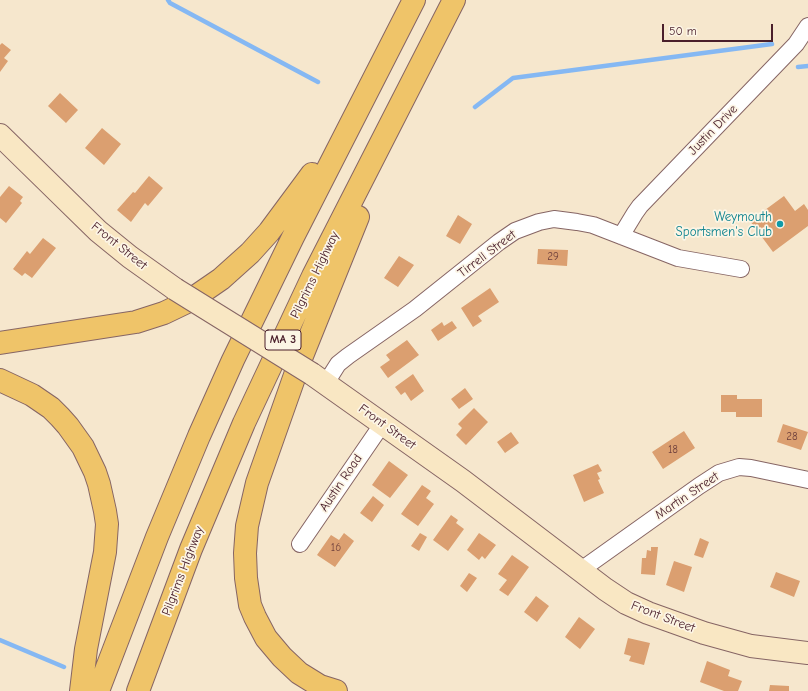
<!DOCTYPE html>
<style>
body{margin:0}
#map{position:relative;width:808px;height:691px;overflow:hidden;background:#f6e7cd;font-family:"Comic Neue",sans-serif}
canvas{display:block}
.scale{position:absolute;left:662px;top:24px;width:111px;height:18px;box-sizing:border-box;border:2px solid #4a1f2b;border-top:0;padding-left:5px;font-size:12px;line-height:14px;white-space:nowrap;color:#4a1f2b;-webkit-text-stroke:3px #fcf5e5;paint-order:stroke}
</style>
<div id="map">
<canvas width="808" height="691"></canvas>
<div class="scale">50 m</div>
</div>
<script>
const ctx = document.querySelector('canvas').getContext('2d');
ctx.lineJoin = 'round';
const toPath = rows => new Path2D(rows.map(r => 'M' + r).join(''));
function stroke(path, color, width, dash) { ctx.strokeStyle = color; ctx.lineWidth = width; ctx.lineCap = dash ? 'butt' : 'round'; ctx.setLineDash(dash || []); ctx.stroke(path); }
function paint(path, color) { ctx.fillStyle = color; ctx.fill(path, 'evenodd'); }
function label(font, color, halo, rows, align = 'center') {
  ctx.font = font + ' "Comic Neue",sans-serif'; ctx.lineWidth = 3.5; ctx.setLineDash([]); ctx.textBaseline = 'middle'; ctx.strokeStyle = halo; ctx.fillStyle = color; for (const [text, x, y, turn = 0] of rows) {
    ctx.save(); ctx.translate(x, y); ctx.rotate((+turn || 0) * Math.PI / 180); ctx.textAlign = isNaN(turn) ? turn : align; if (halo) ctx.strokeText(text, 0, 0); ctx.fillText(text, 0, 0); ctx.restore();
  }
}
stroke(toPath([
 [168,0,170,3,318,82],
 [798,67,808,66],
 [475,107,513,78,772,44],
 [0,640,64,667]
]), '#85b8f3', 4.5);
paint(toPath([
 [2,43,11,50,4,58,8,61,0,72,0,45],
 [60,93,78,110,66,123,48,106],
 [102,128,121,144,104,165,85,148],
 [149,176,163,188,148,206,145,203,131,222,117,210,133,192,135,193],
 [9,186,23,197,20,201,22,203,6,223,0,218,0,197],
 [784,196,795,211,804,204,808,210,808,226,773,252,750,221],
 [458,215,472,224,460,244,446,236],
 [43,238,56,248,32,278,25,273,22,276,13,269,27,251,30,254],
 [538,249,568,250,567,266,537,264],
 [399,256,414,265,398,287,384,278],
 [490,288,499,302,478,316,482,321,473,327,461,308],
 [452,321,457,328,438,341,431,330,442,322,444,326],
 [407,340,419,355,388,378,380,367,390,360,386,355],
 [413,374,424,391,411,401,405,392,401,395,395,387],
 [465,388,473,399,459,409,451,399],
 [721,395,737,395,737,399,762,399,762,417,736,417,736,412,721,412],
 [474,408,488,422,466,445,456,435,462,428,458,424],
 [783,424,808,432,801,450,777,442],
 [684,431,695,448,663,469,652,452],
 [511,432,519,443,505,453,497,442],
 [389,461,408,475,390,498,372,485],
 [598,464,602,471,597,473,600,479,598,480,604,493,584,502,573,475],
 [422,485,431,491,426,498,434,504,418,526,401,514],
 [373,496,384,505,372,522,360,513],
 [451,515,458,520,456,523,464,529,448,551,433,540],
 [344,533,354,541,335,567,317,555,331,535,339,540],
 [420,533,427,537,419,551,411,546],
 [479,533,496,545,485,559,482,556,479,560,467,550],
 [700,538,709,542,703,558,694,555],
 [651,547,658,547,655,575,641,574,642,558,646,558,647,550,651,551],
 [512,555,529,567,508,596,499,590,507,580,498,574],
 [674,561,692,567,684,592,666,585],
 [776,572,800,581,794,597,770,587],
 [469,573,477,578,467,592,460,586],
 [536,596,549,606,537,622,524,612],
 [579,617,595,629,580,649,565,637],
 [628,638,650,643,644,665,629,661,631,656,624,654],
 [707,661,730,670,728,676,742,681,738,691,724,691,700,682],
 [770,685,789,686,789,691,769,691]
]), '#db9f70');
const street = toPath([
 [621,236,635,213,640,206,796,44,808,26],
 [326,383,338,364,348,356,415,309,499,242,515,231,539,222,554,219,577,222,593,225,678,258,741,269],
 [300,544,383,423],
 [581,570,699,486,719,473,739,467,751,468,808,480]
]);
const secondary = toPath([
 [0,135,98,231,130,257,175,289],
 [312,374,463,481,605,589,626,603,648,613,704,633,751,646,808,653]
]);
const highway = toPath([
 [0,343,136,322,164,313,189,301,221,279,250,253,269,232,312,174],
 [0,380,32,395,51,408,60,417,68,426,83,447,95,472,99,484,105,511,107,524,105,552,86,649,81,691],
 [98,691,157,537,199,436,233,360,293,237,414,0],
 [138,691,191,549,244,423,313,276,454,0],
 [336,691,320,686,299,673,282,657,266,638,255,617,250,605,246,578,245,553,247,526,257,483,300,361,358,217]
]);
stroke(street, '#866564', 18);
stroke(secondary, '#866564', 24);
stroke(highway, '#866564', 24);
stroke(street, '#fff', 16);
stroke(secondary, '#f9e7c3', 22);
stroke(highway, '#efc469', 22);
const secondaryBridge = toPath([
 [175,289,312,374]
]);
stroke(secondaryBridge, '#866564', 24, []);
stroke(secondaryBridge, '#f9e7c3', 22);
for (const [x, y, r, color] of [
 [780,224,4,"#0f9aa8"]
]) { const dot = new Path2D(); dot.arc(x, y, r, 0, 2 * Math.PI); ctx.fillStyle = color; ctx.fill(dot); stroke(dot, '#fcf5e5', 1.5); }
label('11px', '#6e3f3c', null, [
 ["29",553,257],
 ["28",792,437],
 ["18",673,450],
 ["16",336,548]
]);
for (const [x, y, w] of [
 [283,340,36]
]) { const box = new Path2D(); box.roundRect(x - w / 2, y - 10, w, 20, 3); ctx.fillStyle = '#fcf5e5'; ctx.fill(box); stroke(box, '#4a1f2b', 1); }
label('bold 12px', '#4a1f2b', null, [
 ["MA 3",283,340]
]);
label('13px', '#4a1f2b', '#fcf5e5', [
 ["Justin Drive",713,130,-46],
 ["Front Street",119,246,39],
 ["Tirrell Street",487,254,-37],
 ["Pilgrims Highway",315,275,-64],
 ["Front Street",387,427,36],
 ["Austin Road",341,483,-56],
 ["Martin Street",687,496,-34],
 ["Pilgrims Highway",183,571,-69],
 ["Front Street",663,617,21]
]);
label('13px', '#0d838f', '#fcf5e5', [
 ["Weymouth",772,217],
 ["Sportsmen's Club",772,232]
], 'right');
</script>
